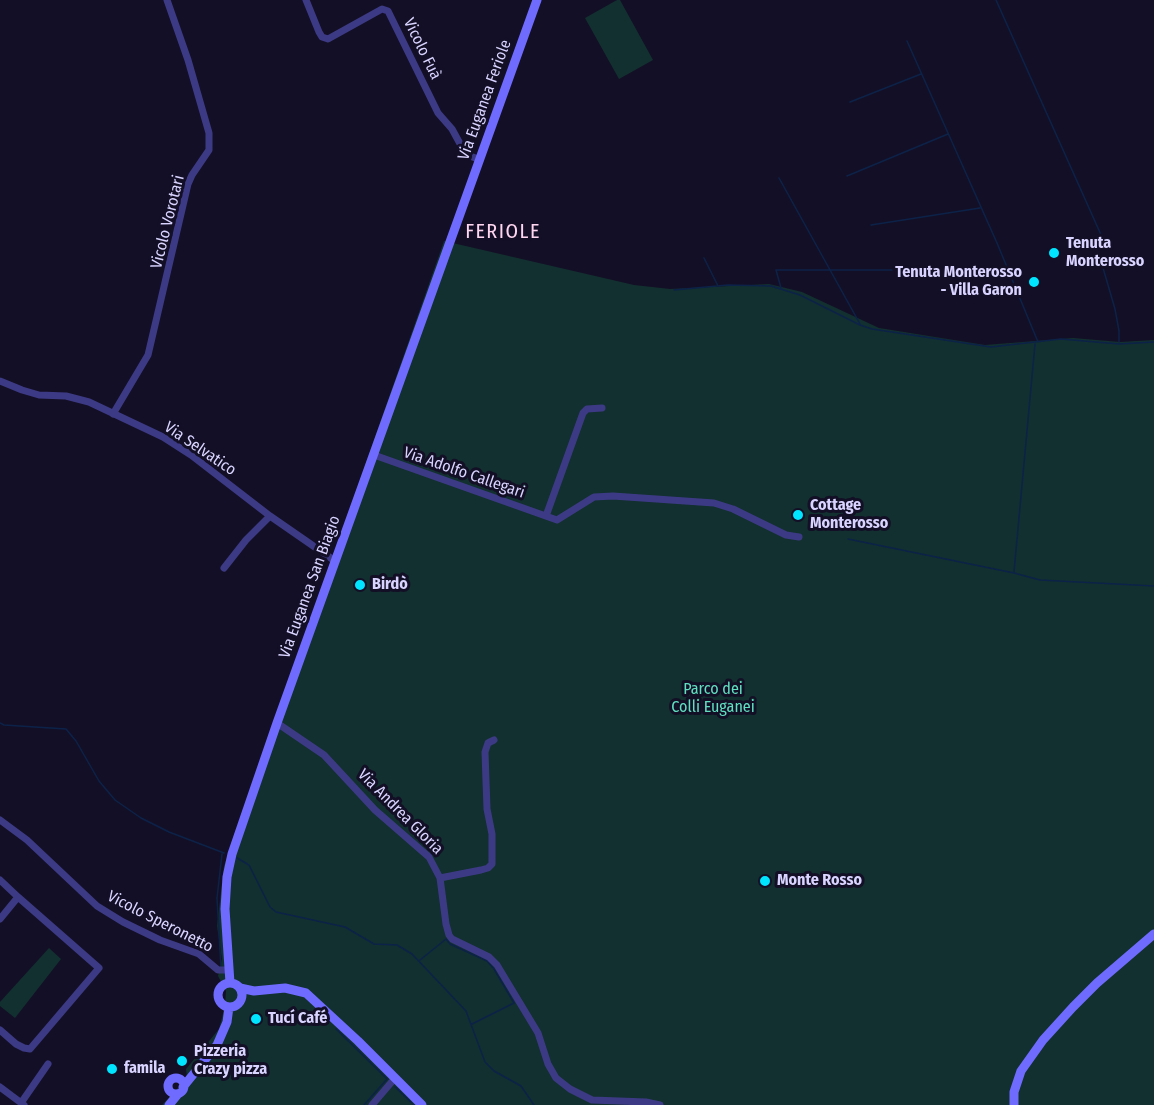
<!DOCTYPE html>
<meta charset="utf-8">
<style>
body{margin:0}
canvas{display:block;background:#130f26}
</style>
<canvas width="1154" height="1105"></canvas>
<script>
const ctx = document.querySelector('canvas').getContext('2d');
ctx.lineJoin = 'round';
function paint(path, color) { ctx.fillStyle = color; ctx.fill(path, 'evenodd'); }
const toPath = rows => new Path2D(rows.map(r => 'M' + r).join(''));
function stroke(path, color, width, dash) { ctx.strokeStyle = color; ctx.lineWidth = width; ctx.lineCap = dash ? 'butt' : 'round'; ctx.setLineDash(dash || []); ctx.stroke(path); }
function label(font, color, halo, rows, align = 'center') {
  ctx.font = font + ' "Fira Sans Condensed",sans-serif'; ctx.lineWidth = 6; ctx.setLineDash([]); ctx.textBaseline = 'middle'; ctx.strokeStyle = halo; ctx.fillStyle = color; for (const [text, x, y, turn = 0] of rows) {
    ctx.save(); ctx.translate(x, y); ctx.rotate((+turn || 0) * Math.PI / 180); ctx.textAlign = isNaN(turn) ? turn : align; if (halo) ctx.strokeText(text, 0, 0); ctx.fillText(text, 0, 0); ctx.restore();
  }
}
paint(toPath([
 [617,0,620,0,653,60,619,79,585,18],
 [444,241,634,285,670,289,769,284,802,292,879,328,985,345,1073,338,1120,342,1154,340,1154,1105,162,1105,187,1078,186,1069,219,1029,225,1006,226,991,218,976,222,959,217,926,224,866],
 [49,948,61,959,15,1018,0,1006,0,1002]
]), '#12302f');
stroke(toPath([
 [996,0,1106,246],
 [907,41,997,243,1038,342],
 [850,102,921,74],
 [847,176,948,134],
 [779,178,860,324],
 [871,225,980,208],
 [1111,256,1101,261,1115,309,1119,331,1119,342],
 [704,258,718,286],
 [781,288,776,270,892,270],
 [674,290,728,285,771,286,800,295,860,325,872,329,991,347,1061,339,1119,344,1154,342],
 [848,539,1014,573,1040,580,1154,586],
 [1014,572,1035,344],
 [0,723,4,725,66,729,76,741,99,781,115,800,141,818,169,832,224,853],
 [237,858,249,865,270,907,276,912,345,927,374,944,397,945,412,954,466,1011,485,1062,494,1071,521,1086,534,1105],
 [420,960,446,939,450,944,487,961,494,969,514,1003,472,1024],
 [221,968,217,898,222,854],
 [336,1029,387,1079,364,1105],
 [395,1087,414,1105]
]), '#0c2248', 1.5);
stroke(toPath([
 [306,0,319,32,322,37,328,39,382,9,388,11,438,113,452,129,464,151,468,155,480,160],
 [0,381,22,390,39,395,66,396,89,402,163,437,191,455,270,516,335,561],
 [113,414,148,355,188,184,192,175,209,150,209,133,188,60,167,0],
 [374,455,557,520,594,497,613,496,714,503,733,509,786,535,799,537],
 [546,516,583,413,587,409,602,408],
 [224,568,246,540,270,516],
 [277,723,324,755,375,810,429,857,440,878,446,924,449,935,452,939,489,957,497,965,538,1033,548,1064,556,1078,570,1089,592,1100,646,1102,660,1105],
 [0,820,27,840,97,906,123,922,160,940,199,954,218,970,229,970],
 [440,878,481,870,488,868,492,864,492,834,487,809,485,752,488,743,494,740],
 [0,880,18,897],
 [0,919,18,897,99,968,30,1049,24,1048,16,1044,0,1030],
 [0,1087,24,1105],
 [21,1103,48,1064],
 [372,1105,395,1078]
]), '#3d3a85', 7);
stroke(toPath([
 [230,983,225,909,227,877,232,854,277,723,537,0],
 '218 995a12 12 0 1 1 24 0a12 12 0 1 1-24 0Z',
 [240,988,254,991,285,988,306,993,358,1041,422,1105],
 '168 1086a8 8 0 1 1 16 0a8 8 0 1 1-16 0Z',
 [183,1087,217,1045,227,1022,229,1007],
 [169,1105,178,1094],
 [1014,1105,1014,1092,1021,1071,1043,1040,1073,1007,1097,983,1154,934]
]), '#6f6bff', 9);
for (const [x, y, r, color] of [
 [1054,253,6,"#00e5ff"],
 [1034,282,6,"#00e5ff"],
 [798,515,6,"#00e5ff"],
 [360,585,6,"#00e5ff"],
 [765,881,6,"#00e5ff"],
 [256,1019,6,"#00e5ff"],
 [182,1061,6,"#00e5ff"],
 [112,1069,6,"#00e5ff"]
]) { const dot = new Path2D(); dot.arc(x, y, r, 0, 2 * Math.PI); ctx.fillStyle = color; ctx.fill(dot); stroke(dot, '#130f26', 2); }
label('16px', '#d9d4ff', '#130f26', [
 ["Vicolo Fuà",422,49,64],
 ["Via Euganea Feriole",485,100,-70],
 ["Vicolo Vorotari",168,222,-76],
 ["Via Selvatico",200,449,34],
 ["Via Adolfo Callegari",464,473,19],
 ["Via Euganea San Biagio",310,587,-70],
 ["Via Andrea Gloria",400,812,45],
 ["Vicolo Speronetto",160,922,27]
]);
label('bold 16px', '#d9d4ff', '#130f26', [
 ["Tenuta",1066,244],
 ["Monterosso",1066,262],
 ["Tenuta Monterosso",1022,273,"right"],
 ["- Villa Garon",1022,291,"right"],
 ["Cottage",810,506],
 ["Monterosso",810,524],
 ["Birdò",372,585],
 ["Monte Rosso",777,881],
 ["Tucí Café",268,1019],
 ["Pizzeria",194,1052],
 ["Crazy pizza",194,1070],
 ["famila",124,1069]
], 'left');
label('16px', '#5fe0c0', '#130f26', [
 ["Parco dei",713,690],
 ["Colli Euganei",713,708]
]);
ctx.letterSpacing = '1.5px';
label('20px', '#ffd6f0', '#130f26', [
 ["FERIOLE",503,232]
]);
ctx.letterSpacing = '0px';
</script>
